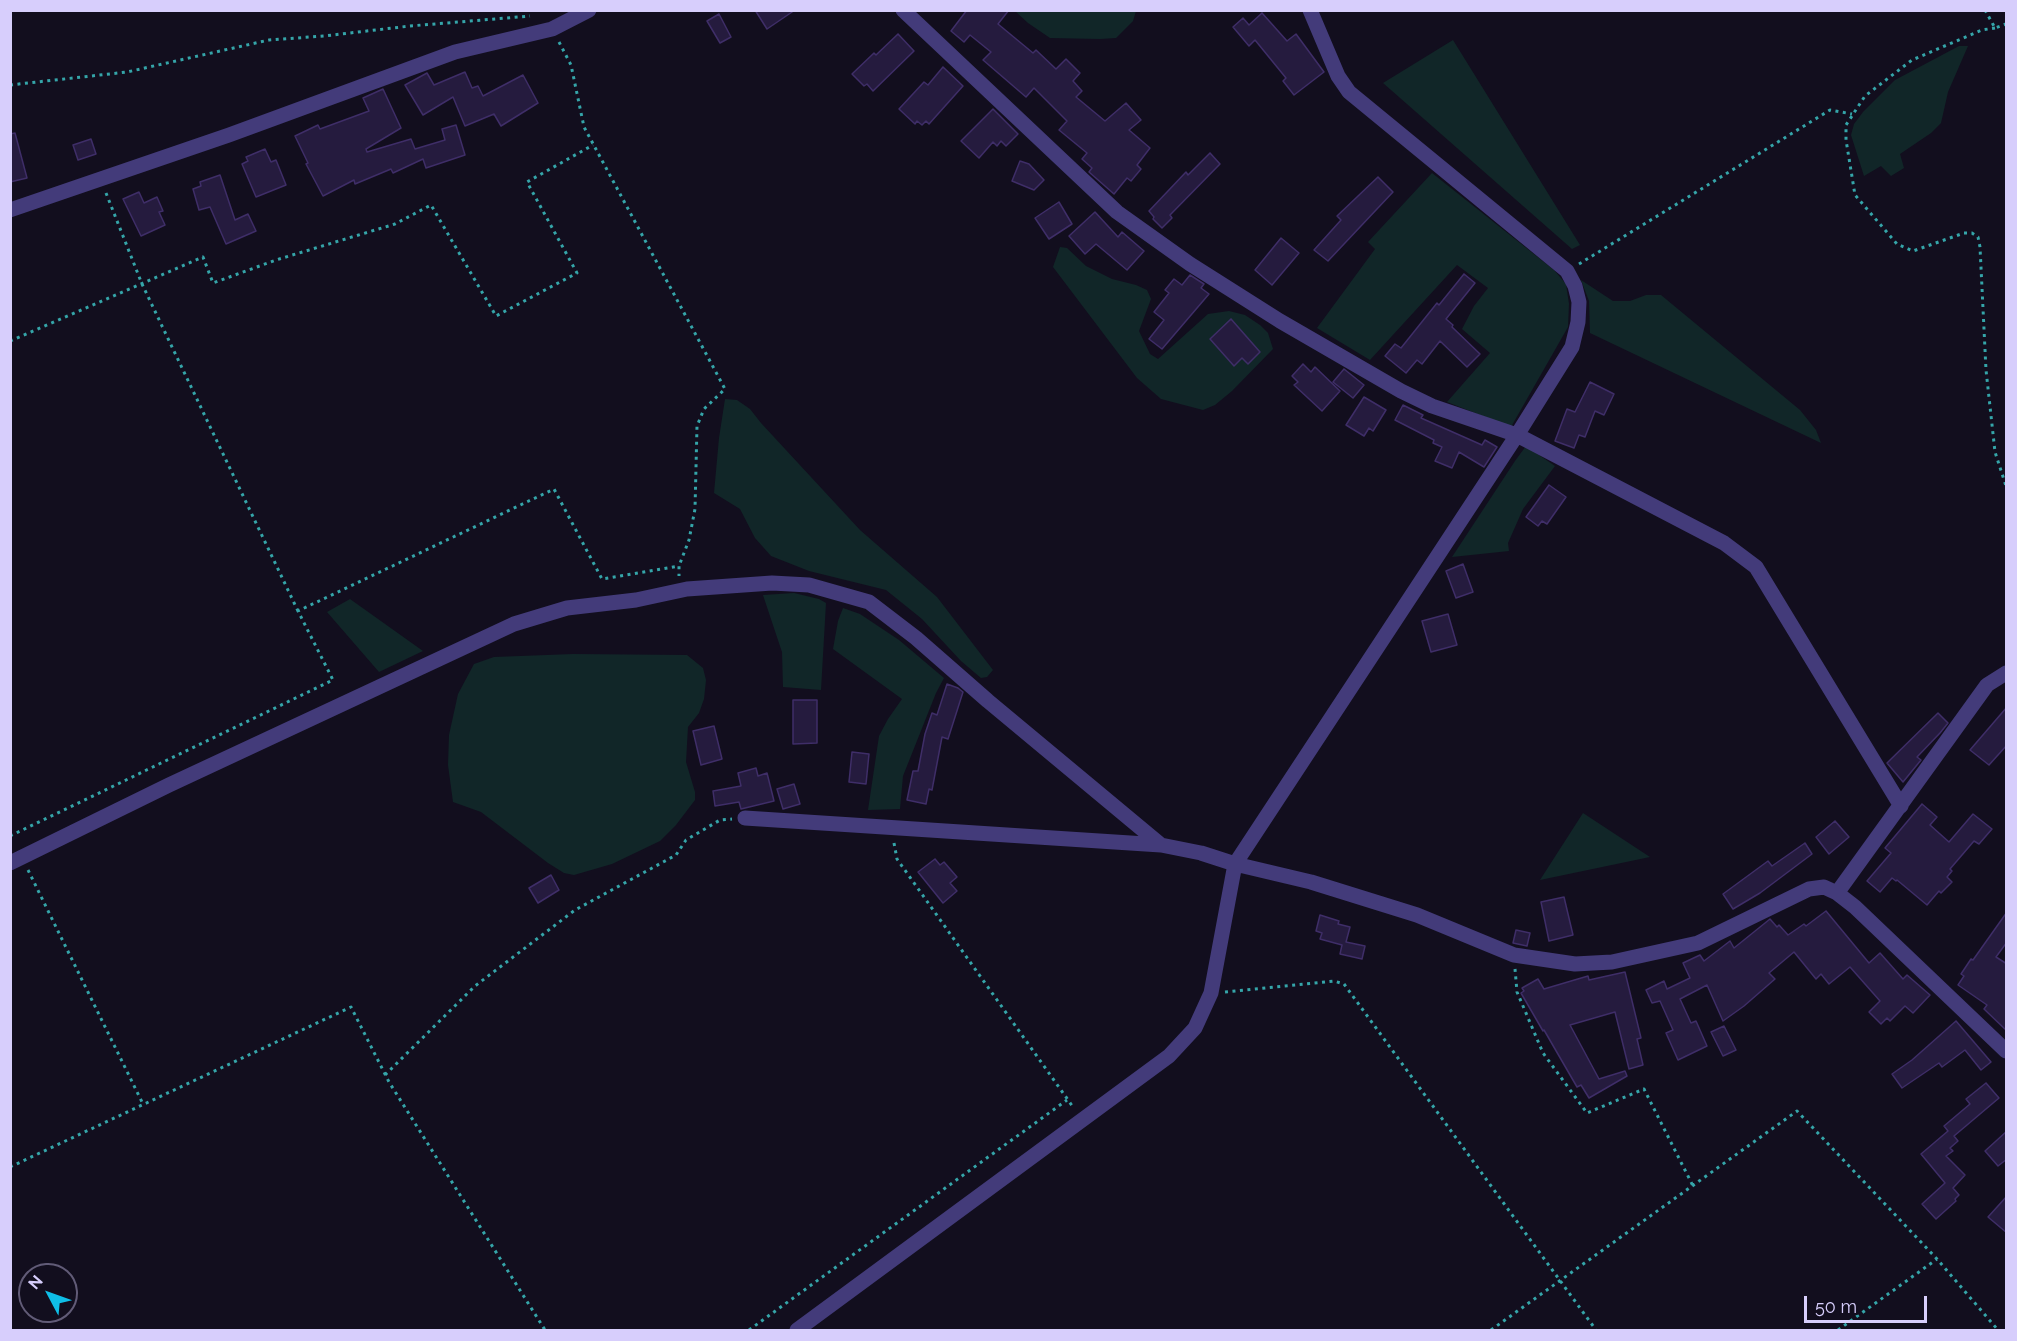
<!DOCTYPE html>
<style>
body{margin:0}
#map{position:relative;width:2017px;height:1341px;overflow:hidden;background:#120e1e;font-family:Raleway,sans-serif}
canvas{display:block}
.frame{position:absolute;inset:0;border:12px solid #d7cefc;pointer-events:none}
.north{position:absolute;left:18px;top:1263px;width:60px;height:60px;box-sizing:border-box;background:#120e1e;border:2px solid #615b77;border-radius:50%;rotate:311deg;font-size:16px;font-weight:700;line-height:24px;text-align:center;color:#d7cefc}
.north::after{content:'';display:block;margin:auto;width:21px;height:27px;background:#0fbee7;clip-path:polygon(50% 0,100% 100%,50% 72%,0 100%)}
.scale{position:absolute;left:1804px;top:1296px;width:123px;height:27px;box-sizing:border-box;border:3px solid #d7cefc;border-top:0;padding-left:8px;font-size:18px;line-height:21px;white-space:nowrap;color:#d7cefc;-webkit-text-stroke:4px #120e1e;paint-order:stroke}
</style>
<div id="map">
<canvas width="2017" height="1341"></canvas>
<div class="frame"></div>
<div class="north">N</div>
<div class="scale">50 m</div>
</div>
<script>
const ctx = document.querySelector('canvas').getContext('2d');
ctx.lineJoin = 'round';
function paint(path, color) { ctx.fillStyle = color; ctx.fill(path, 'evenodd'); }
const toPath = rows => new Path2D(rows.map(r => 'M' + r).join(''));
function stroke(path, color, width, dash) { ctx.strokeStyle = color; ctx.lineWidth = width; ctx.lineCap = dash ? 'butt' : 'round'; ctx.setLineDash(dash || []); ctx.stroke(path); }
paint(toPath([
 [1136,11,1133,21,1116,38,1100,39,1050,38,1028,23,1015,11],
 [1453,40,1580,245,1572,249,1383,83],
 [1959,46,1968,46,1948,92,1941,123,1931,133,1900,154,1904,168,1891,176,1881,166,1864,176,1851,135,1854,124,1863,112,1895,80],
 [1432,173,1554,270,1566,284,1569,304,1568,327,1511,427,1447,402,1490,353,1462,329,1474,306,1488,288,1457,265,1370,360,1317,328,1375,249,1368,242],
 [1060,247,1067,248,1086,266,1112,279,1136,285,1147,290,1151,299,1139,331,1150,354,1158,359,1208,314,1229,311,1245,315,1260,325,1268,333,1273,349,1232,391,1215,405,1203,410,1161,399,1137,378,1053,267],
 [1581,280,1613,301,1630,301,1646,295,1661,295,1800,410,1816,430,1821,443,1590,333,1589,301],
 [725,399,737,400,750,409,761,423,860,530,937,597,993,670,987,677,981,678,961,661,922,619,886,590,809,571,771,556,755,538,740,509,714,493,719,438],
 [1526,446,1555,466,1523,509,1508,543,1509,551,1452,557,1515,461],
 [794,593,819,599,826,603,821,690,783,687,782,652,763,595],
 [350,599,423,651,379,672,327,612],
 [843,608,860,614,899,640,944,678,936,693,903,776,900,809,868,810,879,736,888,719,902,699,833,649,838,621],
 [573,654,687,655,703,668,706,680,704,699,699,713,688,727,686,762,695,792,695,800,676,825,660,841,612,864,574,875,564,873,548,863,481,812,453,802,448,765,449,735,458,694,474,664,494,657],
 [1583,813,1650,857,1540,880]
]), '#112628');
const building = toPath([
 [755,10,795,10,767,29,755,10],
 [967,10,1009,10,998,24,1033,53,1036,50,1056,69,1066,59,1080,73,1073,81,1082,91,1076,97,1105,121,1126,103,1141,120,1129,130,1150,148,1137,165,1141,169,1131,181,1127,178,1114,194,1089,172,1092,168,1082,159,1087,153,1059,130,1067,121,1034,88,1026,97,983,60,991,52,970,35,964,42,951,31,967,10],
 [1262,13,1287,41,1296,34,1324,72,1294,95,1283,81,1286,78,1255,40,1249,46,1233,27,1243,18,1249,25,1262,13],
 [719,14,731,37,720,43,707,21,719,14],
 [898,34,914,51,873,91,867,84,864,86,852,74,874,53,876,55,898,34],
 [943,67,963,86,929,124,926,121,922,125,917,121,915,124,899,109,924,82,928,85,943,67],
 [465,72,472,88,478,86,483,96,523,75,538,103,501,126,494,114,465,126,453,97,423,115,405,85,427,73,434,85,465,72],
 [383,89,401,128,366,149,367,152,411,139,415,149,445,140,442,129,456,125,465,155,426,168,423,159,393,173,391,169,355,184,354,180,323,196,306,164,308,163,295,136,318,125,320,129,369,111,363,98,383,89],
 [993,109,1018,134,1006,146,1001,141,997,146,993,142,979,158,961,141,993,109],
 [15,133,27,178,10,182,10,134,15,133],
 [91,139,96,154,78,160,73,145,91,139],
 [265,149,271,162,276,160,286,185,256,197,242,164,248,161,246,157,265,149],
 [1210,153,1220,164,1170,215,1172,218,1162,228,1153,219,1154,217,1149,211,1186,172,1188,175,1210,153],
 [1020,161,1029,164,1044,180,1034,190,1012,181,1020,161],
 [220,175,235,220,248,214,256,231,226,244,210,207,199,210,193,189,201,186,200,182,220,175],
 [1378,177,1393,192,1328,261,1314,250,1341,220,1337,216,1378,177],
 [139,192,144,203,157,197,163,211,159,212,165,225,141,236,123,199,139,192],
 [1059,202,1072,224,1049,239,1035,218,1059,202],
 [1095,212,1118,237,1122,232,1144,251,1127,270,1096,244,1085,254,1069,236,1095,212],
 [1281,238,1299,253,1272,285,1255,270,1281,238],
 [1464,274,1475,283,1446,319,1453,325,1452,327,1480,354,1467,367,1440,341,1422,364,1417,360,1406,373,1385,356,1395,344,1401,348,1437,303,1439,305,1464,274],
 [1190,275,1204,284,1201,288,1209,294,1162,349,1149,339,1164,320,1154,312,1169,293,1165,290,1174,279,1182,285,1190,275],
 [1231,319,1260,352,1248,364,1242,358,1234,366,1210,339,1231,319],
 [1303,364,1311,372,1315,367,1340,391,1322,411,1294,385,1298,382,1292,376,1303,364],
 [1344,369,1364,385,1353,398,1333,382,1344,369],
 [1590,382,1614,394,1604,415,1595,411,1585,437,1579,435,1574,448,1555,441,1567,409,1575,412,1590,382],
 [1364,397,1386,410,1373,431,1369,428,1364,436,1346,425,1364,397],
 [1403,405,1423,415,1421,418,1482,445,1485,440,1497,447,1484,467,1459,452,1452,468,1435,461,1442,447,1433,443,1434,440,1395,420,1403,405],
 [1549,485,1566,497,1547,524,1542,521,1538,526,1526,517,1549,485],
 [1463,564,1473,592,1456,598,1446,571,1463,564],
 [1448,614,1457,645,1431,652,1422,621,1448,614],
 [947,684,958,688,963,692,948,739,942,737,932,790,929,789,926,804,907,800,913,771,918,771,925,734,932,713,937,715,947,684],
 [793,700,817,700,817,743,793,744,793,700],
 [2007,707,2007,745,1989,765,1970,750,2007,707],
 [1938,713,1948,723,1940,733,1917,757,1921,760,1903,782,1887,763,1938,713],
 [714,726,722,759,701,765,693,731,714,726],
 [852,752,869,754,866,784,849,782,852,752],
 [756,768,758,776,767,773,774,801,741,809,739,802,715,806,713,791,741,786,738,773,756,768],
 [794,784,800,804,783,809,777,789,794,784],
 [1922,804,1937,817,1930,825,1949,842,1973,814,1992,829,1979,844,1974,841,1950,869,1952,871,1947,877,1952,882,1941,893,1939,891,1927,905,1897,880,1896,881,1892,878,1880,892,1867,881,1891,853,1885,848,1922,804],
 [1835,821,1849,837,1829,854,1816,837,1835,821],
 [1805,843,1812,854,1760,893,1733,909,1723,894,1768,861,1772,866,1805,843],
 [935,859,940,865,944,862,957,877,950,883,957,891,943,903,918,872,935,859],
 [551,875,559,890,538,903,529,888,551,875],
 [1564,897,1573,935,1549,941,1541,902,1564,897],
 [1826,911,1869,963,1880,953,1903,979,1907,975,1930,995,1913,1013,1905,1006,1890,1021,1887,1018,1881,1024,1869,1012,1880,1001,1850,967,1829,984,1821,974,1816,979,1794,952,1769,973,1775,979,1744,1006,1723,1021,1707,985,1680,999,1691,1023,1696,1021,1707,1046,1678,1060,1666,1033,1673,1030,1660,1001,1652,1003,1646,990,1664,981,1667,989,1690,978,1683,963,1700,955,1704,961,1730,941,1734,948,1770,919,1777,927,1779,925,1788,935,1804,924,1806,926,1826,911],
 [2007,912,2007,942,1996,957,2007,964,2007,1031,1984,1009,1987,1005,1958,985,1964,976,1961,974,1971,959,1973,960,2007,912],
 [1320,915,1339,921,1338,924,1350,927,1346,942,1365,946,1362,959,1340,954,1342,945,1320,939,1322,933,1316,931,1320,915],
 [1516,930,1530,933,1527,946,1513,943,1516,930],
 [1625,972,1641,1038,1637,1039,1643,1065,1629,1069,1615,1012,1570,1025,1599,1079,1625,1071,1627,1076,1589,1098,1581,1085,1577,1087,1544,1030,1543,1031,1521,993,1524,991,1522,988,1538,979,1544,989,1588,976,1589,980,1625,972],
 [1956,1021,1991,1062,1981,1070,1965,1050,1942,1067,1939,1063,1902,1088,1892,1074,1912,1060,1956,1021],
 [1724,1026,1736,1050,1723,1056,1711,1032,1724,1026],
 [1986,1083,1999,1098,1954,1136,1958,1141,1950,1148,1953,1151,1946,1156,1965,1175,1953,1188,1959,1195,1955,1199,1956,1201,1936,1219,1922,1204,1945,1183,1921,1154,1948,1131,1944,1126,1970,1104,1966,1099,1986,1083],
 [2007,1131,2007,1159,1998,1166,1985,1151,2007,1131],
 [2007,1196,2007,1233,1988,1217,2007,1196]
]);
paint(building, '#251b3e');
stroke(building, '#3f2e68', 1.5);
stroke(toPath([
 [1985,10,1995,28,2006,24],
 [1995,28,1982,30,1912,60,1865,96,1846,125,1846,140,1855,195,1897,244,1913,251,1964,233,1972,233,1978,237,1980,247,1986,370,1995,452,2006,486],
 [559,42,571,65,584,127,725,389,704,409,697,426,695,509,689,540,679,566],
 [10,85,127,72,269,40,324,36,410,26,530,16],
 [106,193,142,284,298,611],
 [1579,264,1830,110,1852,114],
 [10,341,203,257,213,283,276,260,395,224,431,205,496,316,577,273,527,182,593,145],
 [10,836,333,680,298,611,554,489,602,579,679,566,679,576],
 [894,843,897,859,1073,1107],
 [28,870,143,1104],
 [1515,969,1517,992,1543,1053,1587,1113,1644,1089,1693,1186],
 [1225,992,1334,981,1344,984,1596,1330],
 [385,1075,475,986,575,910,676,855,686,840,720,820,732,819],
 [10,1167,351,1007,389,1082,545,1330],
 [749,1330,1067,1100],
 [1491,1330,1797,1111,1937,1259,1998,1330],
 [1838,1330,1937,1259]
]), '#35a5a9', 3, [3, 4.5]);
stroke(toPath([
 [903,10,1117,212,1190,264,1280,321,1401,391,1432,406,1517,435,1724,543,1756,567,1901,806],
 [10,210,229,135,455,52,552,29,589,10],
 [745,818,1161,845,1201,853,1235,864,1311,882,1417,915,1514,955,1575,964,1612,962,1698,943,1809,889,1824,887,1837,893,1855,907,2006,1051],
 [10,863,169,785,514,624,567,608,636,600,687,589,772,583,809,585,869,602,916,638,988,701,1161,845],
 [1837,893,1987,685,2006,673],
 [797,1330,1169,1056,1195,1028,1211,993,1235,864,1517,435,1572,347,1578,322,1579,302,1575,286,1567,271,1349,92,1338,76,1310,10]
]), '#433b7a', 15);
</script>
